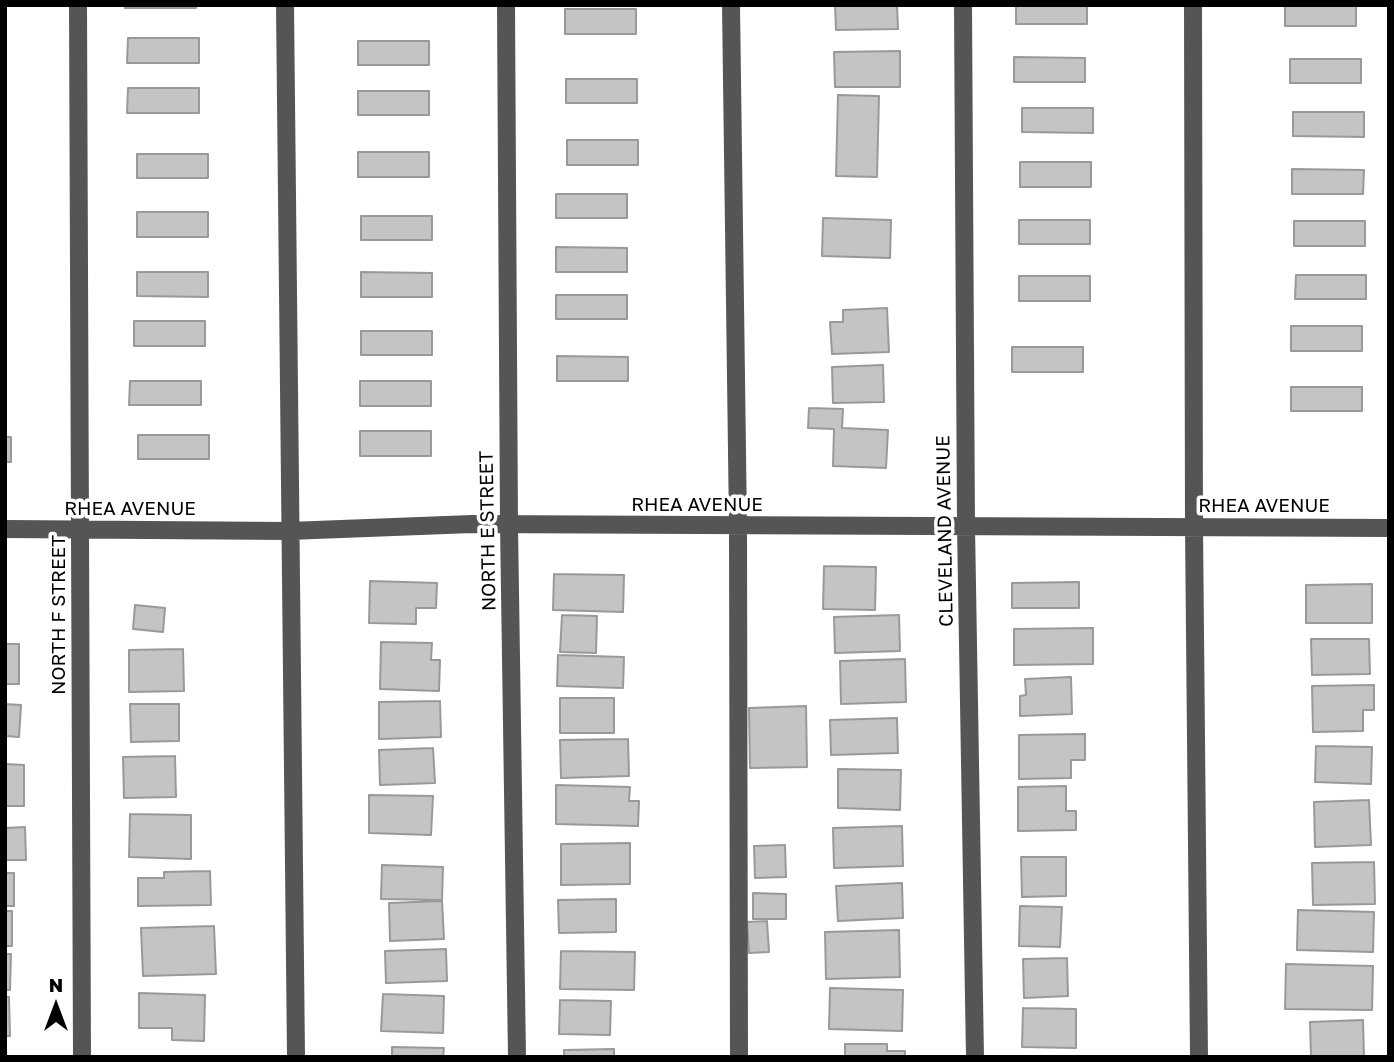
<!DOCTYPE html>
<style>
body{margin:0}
#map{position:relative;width:1394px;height:1062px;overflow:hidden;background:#fff;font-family:"Golos Text",sans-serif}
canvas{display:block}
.frame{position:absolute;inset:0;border:7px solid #000;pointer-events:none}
.north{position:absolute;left:21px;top:971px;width:70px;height:70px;-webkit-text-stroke:5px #fff;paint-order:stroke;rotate:0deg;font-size:19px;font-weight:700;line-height:28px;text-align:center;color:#000}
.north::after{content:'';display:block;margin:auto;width:24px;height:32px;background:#000;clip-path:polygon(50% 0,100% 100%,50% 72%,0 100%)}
</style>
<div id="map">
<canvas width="1394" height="1062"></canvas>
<div class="frame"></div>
<div class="north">N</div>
</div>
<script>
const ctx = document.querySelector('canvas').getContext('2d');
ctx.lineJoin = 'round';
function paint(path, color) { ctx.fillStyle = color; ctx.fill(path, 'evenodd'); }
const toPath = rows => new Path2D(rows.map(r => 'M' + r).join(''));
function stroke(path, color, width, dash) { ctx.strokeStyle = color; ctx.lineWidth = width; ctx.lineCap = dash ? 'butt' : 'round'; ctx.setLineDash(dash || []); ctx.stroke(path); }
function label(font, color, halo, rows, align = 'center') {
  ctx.font = font + ' "Golos Text",sans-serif'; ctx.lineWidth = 7; ctx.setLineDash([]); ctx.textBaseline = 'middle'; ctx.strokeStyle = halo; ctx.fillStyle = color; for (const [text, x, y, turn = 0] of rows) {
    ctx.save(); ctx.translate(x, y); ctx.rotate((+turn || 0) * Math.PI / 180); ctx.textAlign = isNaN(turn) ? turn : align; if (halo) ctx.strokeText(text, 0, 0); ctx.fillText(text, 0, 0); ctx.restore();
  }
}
const building = toPath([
 [125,5,196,5,196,8,125,8,125,5],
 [835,5,897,5,898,29,836,30,835,5],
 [1016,5,1087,5,1087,24,1016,24,1016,5],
 [1285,5,1356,5,1356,26,1285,26,1285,5],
 [565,9,636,9,636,34,565,34,565,9],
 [128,38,199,38,199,63,127,63,128,38],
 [358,41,429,41,429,65,358,65,358,41],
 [900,51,900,87,835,87,834,52,900,51],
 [1014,57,1085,58,1085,82,1014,82,1014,57],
 [1290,59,1361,59,1361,83,1290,83,1290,59],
 [566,79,637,79,637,103,566,103,566,79],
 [128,88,199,88,199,113,127,113,128,88],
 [358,91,429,91,429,115,358,115,358,91],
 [838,95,879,96,877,177,836,176,838,95],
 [1022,108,1093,108,1093,133,1022,132,1022,108],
 [1293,112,1364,112,1364,137,1293,136,1293,112],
 [567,140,638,140,638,165,567,165,567,140],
 [358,152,429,152,429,177,358,177,358,152],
 [137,154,208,154,208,178,137,178,137,154],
 [1020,162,1091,162,1091,187,1020,187,1020,162],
 [1292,169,1364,170,1363,194,1292,194,1292,169],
 [556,194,627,194,627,218,556,218,556,194],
 [137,212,208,212,208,237,137,237,137,212],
 [361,216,432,216,432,240,361,240,361,216],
 [823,218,891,220,890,258,822,256,823,218],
 [1019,220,1090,220,1090,244,1019,244,1019,220],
 [1294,221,1365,221,1365,246,1294,246,1294,221],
 [556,247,627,248,627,272,556,272,556,247],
 [137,272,208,272,208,297,137,296,137,272],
 [361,272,432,273,432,297,361,297,361,272],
 [1296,275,1366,275,1366,299,1295,299,1296,275],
 [1019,276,1090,276,1090,301,1019,301,1019,276],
 [556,295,627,295,627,319,556,319,556,295],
 [887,308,889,352,832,354,830,322,843,322,843,310,887,308],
 [134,321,205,321,205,346,134,346,134,321],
 [1291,326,1362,326,1362,351,1291,351,1291,326],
 [361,331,432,331,432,355,361,355,361,331],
 [1012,347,1083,347,1083,372,1012,372,1012,347],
 [557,356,628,357,628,381,557,381,557,356],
 [883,365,884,402,833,403,832,367,883,365],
 [130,381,201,381,201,405,129,405,130,381],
 [360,381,431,381,431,406,360,406,360,381],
 [1291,387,1362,387,1362,411,1291,411,1291,387],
 [809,408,843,409,842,428,888,430,886,468,833,466,834,429,808,428,809,408],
 [360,431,431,431,431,456,360,456,360,431],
 [138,435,209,435,209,459,138,459,138,435],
 [5,437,11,437,11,462,5,462,5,437],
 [824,566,876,567,875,610,823,609,824,566],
 [554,574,624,575,623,612,553,610,554,574],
 [370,581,437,583,436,608,416,608,416,624,369,623,370,581],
 [1079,582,1079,608,1012,608,1012,583,1079,582],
 [1372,584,1372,623,1306,623,1306,585,1372,584],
 [135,605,165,608,163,632,133,629,135,605],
 [562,615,597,616,596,653,560,652,562,615],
 [899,615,900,651,835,653,834,617,899,615],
 [1093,628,1093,664,1014,665,1014,629,1093,628],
 [1311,639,1369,639,1370,674,1312,675,1311,639],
 [381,642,432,643,431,660,440,660,439,691,380,689,381,642],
 [5,644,19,644,19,684,5,684,5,644],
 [183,649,184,691,129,692,129,650,183,649],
 [558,655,624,657,623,688,557,686,558,655],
 [905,659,906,702,841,704,840,661,905,659],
 [1071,677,1072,714,1020,716,1020,696,1026,695,1025,679,1071,677],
 [1374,685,1374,710,1363,710,1363,731,1313,732,1312,686,1374,685],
 [560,698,614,698,614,733,560,733,560,698],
 [440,701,441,737,379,739,379,702,440,701],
 [5,704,21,705,19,737,5,736,5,704],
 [130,704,179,704,179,741,131,742,130,704],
 [806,706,807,767,750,768,749,708,806,706],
 [897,718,898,753,831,755,830,720,897,718],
 [1085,734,1085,760,1071,760,1071,778,1019,779,1019,735,1085,734],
 [628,739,629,776,561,778,560,740,628,739],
 [1316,746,1372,747,1371,784,1315,782,1316,746],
 [433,748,435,783,380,785,379,750,433,748],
 [175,756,176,797,124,798,123,757,175,756],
 [5,764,24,765,24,806,5,806,5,764],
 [838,769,901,770,900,810,838,808,838,769],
 [556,785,630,787,629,801,639,801,638,826,556,824,556,785],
 [1066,786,1066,811,1076,811,1076,830,1018,831,1018,787,1066,786],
 [369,795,433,796,431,835,369,833,369,795],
 [1369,800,1371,845,1315,847,1314,802,1369,800],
 [130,814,191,815,191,859,129,857,130,814],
 [902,826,903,866,834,868,833,828,902,826],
 [25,827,26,860,5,860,5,828,25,827],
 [630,843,630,884,561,885,561,844,630,843],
 [785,845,786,877,755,878,754,846,785,845],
 [1021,857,1066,857,1066,896,1022,897,1021,857],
 [1374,862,1375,904,1313,905,1312,863,1374,862],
 [382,865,443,867,442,900,381,899,382,865],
 [210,871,211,905,138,906,138,878,164,878,164,872,210,871],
 [5,873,14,873,14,906,5,906,5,873],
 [902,883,903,918,838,921,836,886,902,883],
 [753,893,786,894,786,919,753,919,753,893],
 [616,899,616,932,559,933,558,900,616,899],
 [442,901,444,939,390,941,389,903,442,901],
 [1020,906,1062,907,1060,947,1019,946,1020,906],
 [1298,910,1374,912,1373,952,1297,950,1298,910],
 [5,911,12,911,12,946,5,946,5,911],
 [767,921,769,952,749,953,747,922,767,921],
 [214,926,216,974,143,976,141,928,214,926],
 [899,930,900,977,826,979,825,932,899,930],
 [446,949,447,981,386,983,385,951,446,949],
 [561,951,635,952,634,990,560,989,561,951],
 [5,954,11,954,10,990,5,990,5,954],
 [1067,958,1068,996,1024,998,1023,959,1067,958],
 [1286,964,1373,966,1372,1010,1285,1009,1286,964],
 [830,988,903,990,902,1031,829,1029,830,988],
 [139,993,205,995,204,1041,172,1040,172,1028,139,1028,139,993],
 [383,994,444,996,443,1033,381,1031,383,994],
 [5,997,9,997,10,1036,5,1036,5,997],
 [560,1000,611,1001,610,1035,559,1034,560,1000],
 [1023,1008,1076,1009,1076,1048,1022,1047,1023,1008],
 [1363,1020,1364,1057,1311,1057,1310,1022,1363,1020],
 [845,1044,887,1044,887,1051,905,1051,905,1057,845,1057,845,1044],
 [392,1047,444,1048,443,1057,392,1057,392,1047],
 [614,1049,614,1057,564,1057,564,1050,614,1049]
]);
paint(building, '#c4c4c4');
stroke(building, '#999', 2);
stroke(toPath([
 [78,5,82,1057],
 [285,5,296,1057],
 [506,5,509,525,517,1057],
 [731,5,738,526,739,1057],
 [963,5,966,526,975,1057],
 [1193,5,1194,526,1199,1057],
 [5,529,289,531,472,524,1389,528]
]), '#555', 18);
label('19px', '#000', '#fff', [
 ["RHEA AVENUE",697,505],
 ["RHEA AVENUE",1264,506],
 ["RHEA AVENUE",130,509],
 ["NORTH E STREET",488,531,-91],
 ["CLEVELAND AVENUE",945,531,-91],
 ["NORTH F STREET",59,615,-90]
]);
</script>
